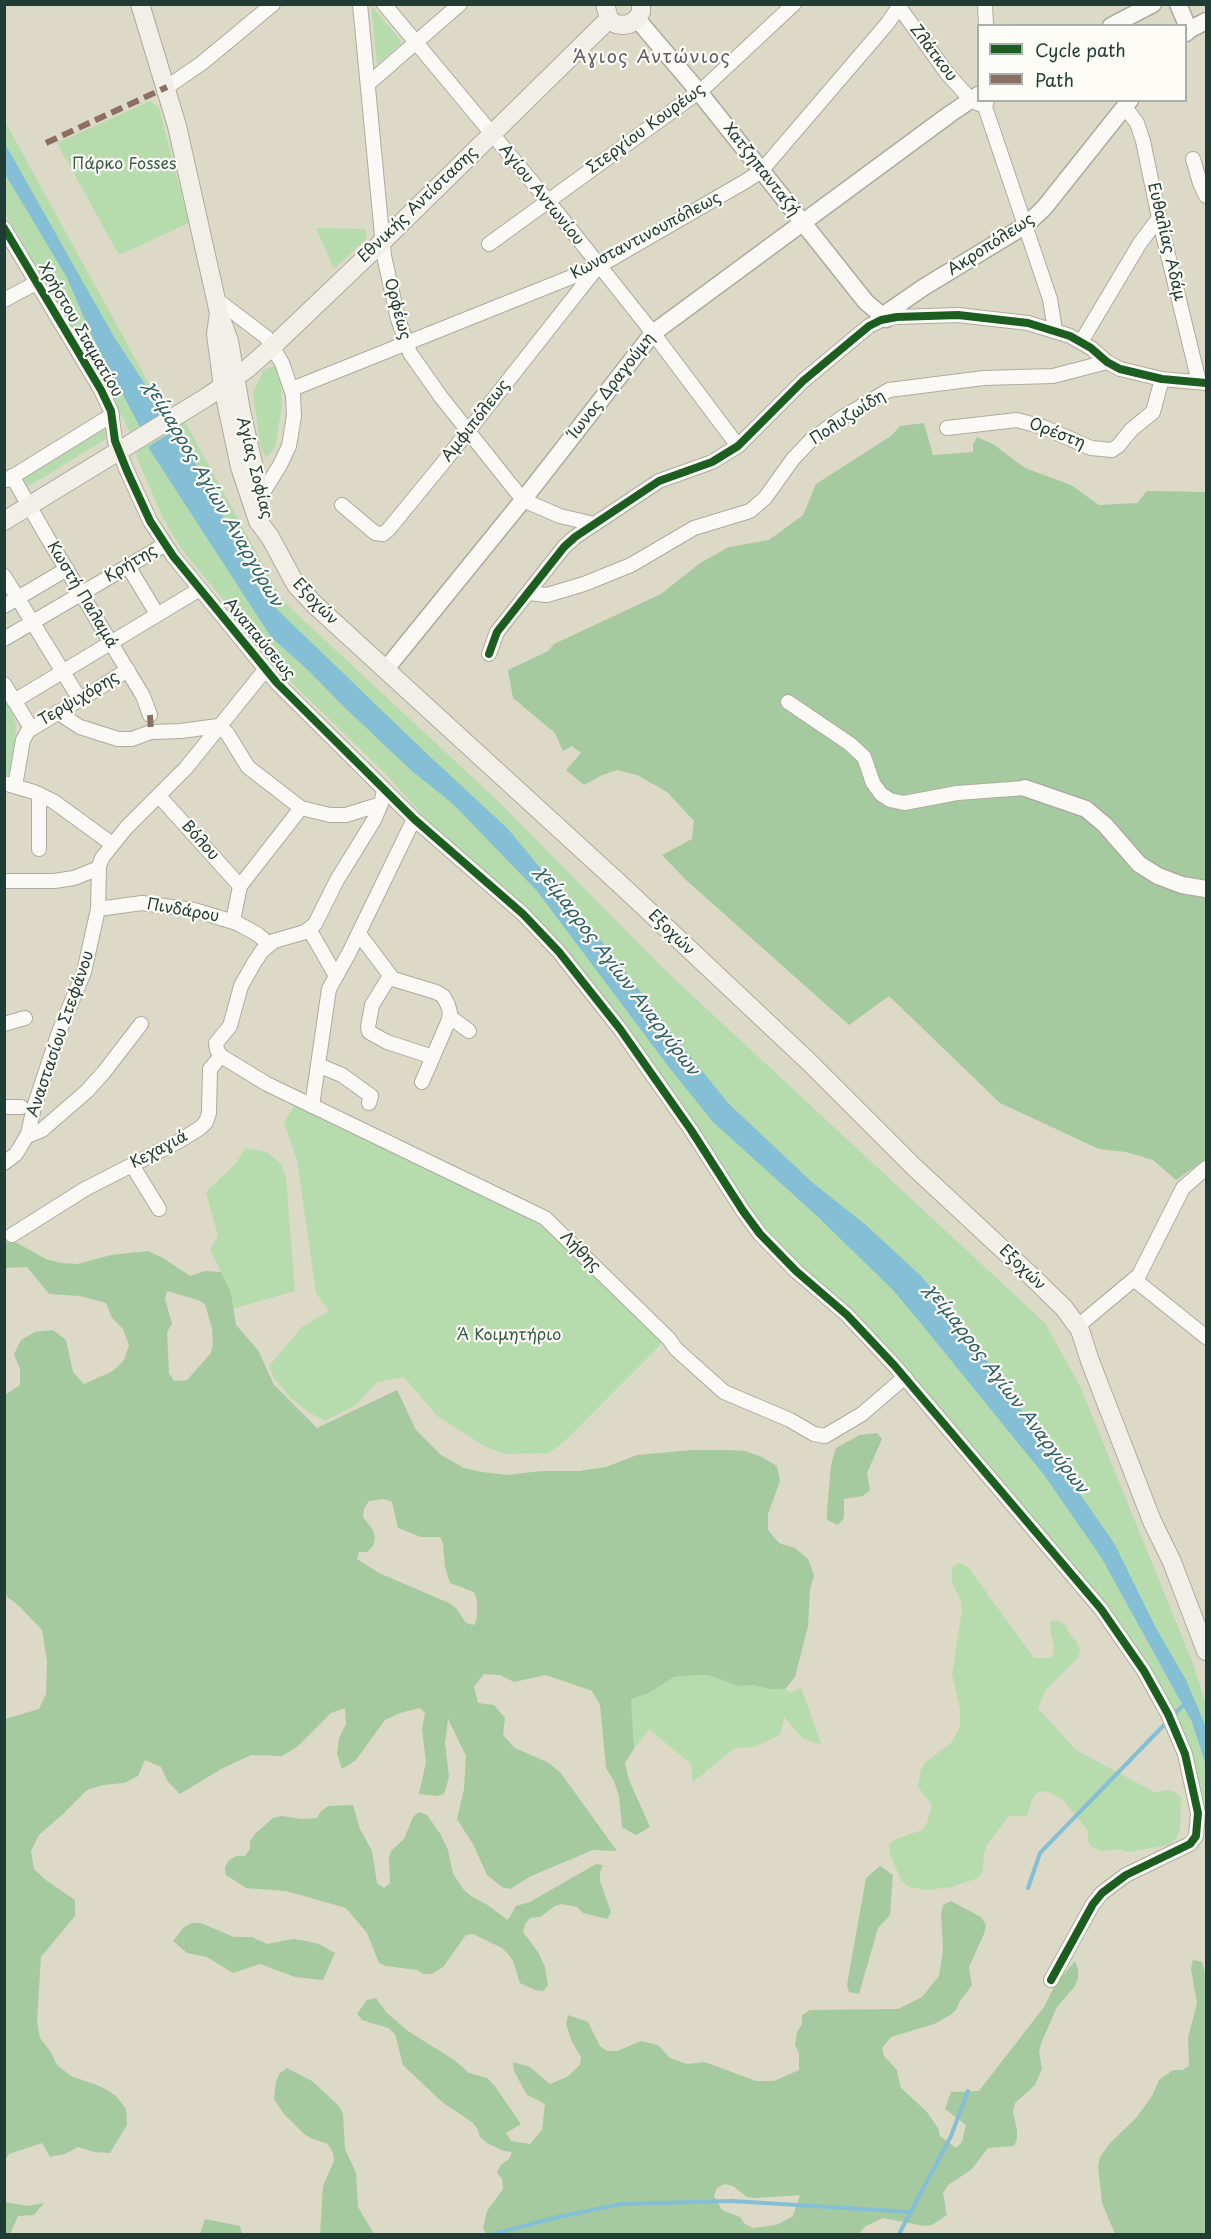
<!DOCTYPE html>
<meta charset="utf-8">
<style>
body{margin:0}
#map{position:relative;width:1211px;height:2239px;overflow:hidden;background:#dcd9c6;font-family:"Playpen Sans",sans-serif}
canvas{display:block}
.frame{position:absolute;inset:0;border:6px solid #1f3d34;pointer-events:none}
.legend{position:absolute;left:977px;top:24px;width:210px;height:78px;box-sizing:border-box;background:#fdfcf7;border:2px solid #a4b0a9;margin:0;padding:8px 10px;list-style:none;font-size:18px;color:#1f3d34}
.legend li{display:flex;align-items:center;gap:12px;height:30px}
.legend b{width:30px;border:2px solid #a4b0a9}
</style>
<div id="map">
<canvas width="1211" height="2239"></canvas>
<div class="frame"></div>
<ul class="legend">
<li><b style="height:8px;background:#1b5e20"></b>Cycle path</li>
<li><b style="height:8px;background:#8d6e63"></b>Path</li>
</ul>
</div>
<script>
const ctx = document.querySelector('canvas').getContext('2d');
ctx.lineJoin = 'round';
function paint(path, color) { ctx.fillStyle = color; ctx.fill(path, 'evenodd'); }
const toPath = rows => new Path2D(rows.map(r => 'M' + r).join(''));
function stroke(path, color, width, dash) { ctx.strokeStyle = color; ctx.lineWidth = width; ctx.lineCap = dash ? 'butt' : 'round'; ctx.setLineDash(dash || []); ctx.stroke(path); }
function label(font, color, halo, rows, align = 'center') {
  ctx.font = font + ' "Playpen Sans",sans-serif'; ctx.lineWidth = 4.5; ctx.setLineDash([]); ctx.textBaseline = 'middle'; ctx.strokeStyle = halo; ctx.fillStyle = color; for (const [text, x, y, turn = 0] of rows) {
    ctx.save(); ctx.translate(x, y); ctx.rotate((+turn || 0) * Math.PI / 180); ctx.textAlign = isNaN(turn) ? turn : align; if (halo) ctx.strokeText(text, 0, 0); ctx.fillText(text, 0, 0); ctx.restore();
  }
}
paint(toPath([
 [371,5,402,42,377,65],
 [150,101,159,108,189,223,119,255,57,143],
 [4,120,157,398,170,408,130,432,103,381,5,213],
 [316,228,365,229,367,238,334,269],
 [275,366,280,375,282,406,275,447,268,456,264,455,260,444,253,393,263,371,267,368],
 [184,420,283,601,498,801,667,972,1045,1323,1080,1386,1192,1661,1206,1704,1206,1807,1186,1746,1152,1679,815,1282,758,1224,613,1012,433,827,385,773,289,680,183,551,162,516,137,458,137,450],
 [105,426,107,428,106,439,26,488,22,476],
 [4,699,14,716,16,726,13,768,10,773,5,775],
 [295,1105,545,1224,666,1339,566,1440,549,1453,505,1454,484,1446,437,1416,404,1377,377,1382,357,1404,325,1421,308,1412,290,1397,274,1378,269,1366,302,1327,329,1311,316,1293,297,1160,284,1122],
 [245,1148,267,1152,281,1164,286,1178,295,1291,232,1309,231,1293,210,1249,218,1236,206,1192,237,1162],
 [960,1563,968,1567,1034,1658,1052,1658,1054,1648,1050,1629,1051,1621,1059,1621,1066,1626,1070,1635,1076,1641,1080,1649,1078,1658,1045,1691,1038,1708,1076,1750,1156,1793,1165,1790,1173,1791,1181,1797,1180,1830,1176,1839,1169,1845,1128,1852,1119,1849,1101,1851,1092,1847,1087,1840,1089,1832,1063,1800,1047,1791,1038,1792,1032,1799,1027,1816,1009,1816,987,1845,984,1853,983,1870,978,1878,951,1887,927,1890,909,1887,901,1880,890,1854,889,1845,896,1839,922,1830,927,1823,932,1805,918,1787,921,1769,926,1762,952,1742,960,1727,960,1709,952,1674,962,1610,961,1601,953,1585,951,1576,953,1566],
 [692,1675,708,1675,738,1686,753,1685,770,1689,785,1689,791,1693,801,1687,821,1744,803,1739,784,1717,780,1735,754,1747,735,1748,693,1782,691,1764,649,1729,634,1749,630,1714,631,1699,647,1694,674,1677]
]), '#b6dcad');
paint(toPath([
 [924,423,933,455,973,452,973,444,977,437,993,444,1025,468,1071,485,1099,505,1137,503,1147,491,1206,492,1206,1159,1176,1180,1153,1160,1126,1152,1099,1149,1000,1103,889,996,849,1025,686,880,662,855,692,839,694,821,667,792,637,775,617,770,602,775,584,785,566,770,581,753,572,746,563,751,555,733,513,698,508,670,548,651,554,644,661,594,700,563,729,547,769,540,803,515,816,484,891,436,900,426],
 [5,1242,17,1243,46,1259,61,1263,78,1264,111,1255,148,1251,163,1258,190,1276,205,1271,221,1272,231,1293,236,1325,258,1350,274,1385,317,1428,397,1390,416,1430,441,1455,464,1468,482,1472,507,1475,541,1471,579,1471,606,1467,637,1455,693,1450,728,1450,745,1451,762,1457,777,1466,780,1481,768,1514,768,1530,779,1543,795,1548,808,1559,814,1575,810,1590,808,1626,795,1677,785,1689,770,1689,753,1685,738,1686,708,1675,692,1675,674,1677,647,1694,631,1699,634,1749,625,1763,629,1780,650,1827,636,1835,622,1827,619,1796,614,1781,606,1768,600,1705,592,1691,546,1675,514,1682,500,1675,484,1674,474,1687,478,1703,494,1705,505,1718,503,1735,515,1748,547,1762,560,1772,617,1851,593,1850,586,1853,531,1876,510,1889,502,1887,487,1875,474,1846,457,1819,464,1789,466,1756,448,1719,445,1743,449,1777,444,1794,437,1796,419,1794,426,1762,422,1729,425,1713,420,1708,400,1713,385,1720,356,1760,342,1769,337,1754,339,1738,346,1724,345,1708,331,1713,297,1747,282,1756,251,1755,221,1769,180,1794,168,1782,161,1767,145,1760,138,1776,124,1783,103,1785,87,1790,63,1814,39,1835,31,1851,34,1869,47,1881,75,1900,75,1916,41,1957,37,2021,40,2038,50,2051,57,2065,71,2076,102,2087,116,2096,126,2109,127,2125,110,2153,94,2152,78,2147,65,2154,50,2157,42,2143,9,2154,5,2160,5,1719,39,1709,46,1694,47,1661,42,1630,19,1606,5,1595,5,1395,20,1385,20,1369,14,1354,21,1340,35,1332,53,1330,66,1340,73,1372,84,1384,113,1371,124,1360,129,1345,123,1329,112,1318,106,1303,80,1296,49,1294,27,1267,5,1268],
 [167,1291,198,1300,205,1304,212,1329,213,1344,211,1353,187,1380,174,1381,169,1373,167,1332,172,1324,165,1299],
 [384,1499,392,1502,398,1528,421,1537,440,1537,443,1543,445,1567,450,1583,474,1592,477,1600,477,1617,474,1625,466,1623,456,1608,449,1603,379,1573,357,1559,359,1552,367,1552,373,1546,375,1538,373,1530,363,1517,364,1509,369,1501],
 [877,1433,882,1439,867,1473,870,1490,863,1496,844,1499,844,1518,838,1525,827,1520,827,1511,831,1465,836,1448,860,1435],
 [353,1805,360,1829,372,1851,377,1883,384,1888,390,1883,389,1858,391,1851,404,1839,413,1817,419,1812,427,1815,441,1835,448,1850,453,1874,464,1890,471,1896,486,1904,508,1920,516,1906,530,1902,596,1864,603,1865,600,1872,600,1881,611,1912,607,1919,583,1913,577,1907,562,1904,555,1906,540,1917,530,1918,525,1924,523,1932,538,1952,545,1967,548,1985,543,1991,535,1990,520,1983,513,1961,508,1954,502,1948,473,1934,466,1935,443,1967,432,1974,424,1974,417,1970,386,1966,379,1963,367,1933,346,1908,286,1891,246,1888,226,1875,225,1867,229,1860,237,1856,245,1856,250,1849,250,1841,255,1834,273,1818,282,1816,301,1819,317,1818,321,1811,328,1806],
 [880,1866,893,1875,890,1915,878,1928,859,1994,849,1992,847,1985,866,1878],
 [951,1901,981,1917,986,1925,984,1934,969,1967,972,1985,960,2001,956,2010,949,2016,934,2024,891,2037,882,2048,884,2056,897,2070,901,2088,926,2111,938,2128,940,2136,956,2148,962,2142,966,2125,945,2109,951,2092,979,2091,1044,2007,1056,1983,1075,1961,1078,1969,1078,1978,1075,1986,1057,2007,1042,2041,1039,2051,1042,2069,1035,2085,1015,2103,1013,2112,1017,2130,1017,2139,1014,2146,988,2148,971,2170,948,2185,943,2193,947,2215,932,2225,924,2226,883,2218,866,2226,858,2234,487,2234,483,2229,487,2211,503,2189,502,2179,497,2172,501,2165,509,2159,512,2152,504,2151,487,2143,480,2137,477,2128,472,2122,442,2102,403,2065,395,2034,388,2028,362,2020,357,2014,367,2000,376,1998,387,2013,408,2031,454,2060,469,2073,487,2078,494,2085,521,2124,506,2133,511,2141,530,2144,542,2130,545,2104,527,2095,514,2071,513,2062,530,2067,550,2084,567,2077,580,2065,581,2057,572,2042,566,2024,568,2015,588,2022,600,2046,607,2051,617,2051,641,2041,658,2045,670,2058,687,2064,705,2062,756,2081,774,2081,799,2070,799,2053,795,2045,797,2032,802,2024,802,2015,810,2010,898,2009,922,1997,939,1976,943,1950,941,1913,943,1905],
 [725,2184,733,2186,747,2197,756,2198,800,2195,793,2216,776,2225,753,2228,745,2224,740,2217,722,2210,714,2196,717,2188],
 [192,1923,201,1923,234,1937,252,1937,267,1944,293,1939,301,1940,319,1944,335,1953,323,1980,295,1977,260,1964,233,1973,207,1957,187,1953,173,1941,184,1927],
 [1193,1960,1202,1962,1206,1975,1206,2234,1115,2234,1102,2203,1098,2166,1100,2157,1110,2143,1136,2118,1152,2096,1159,2080,1173,2070,1182,2070,1189,2066,1188,2038,1197,2003,1191,1969],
 [287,2068,312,2081,339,2106,343,2114,345,2149,356,2173,358,2207,374,2234,320,2234,323,2186,334,2161,333,2153,328,2144,310,2138,303,2133,284,2114,274,2099,276,2081,280,2073],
 [4,2202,27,2206,44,2203,34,2215,18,2216,10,2234,5,2234],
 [205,2219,240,2226,242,2234,200,2234]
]), '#a5caa0');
paint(toPath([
 [4,142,113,335,165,415,141,429,93,338,66,276,5,174],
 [176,429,210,490,262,595,423,750,508,829,613,955,670,1031,728,1103,814,1184,866,1225,921,1276,969,1335,1114,1543,1157,1630,1186,1680,1206,1727,1206,1766,1192,1722,1101,1557,1044,1475,919,1321,893,1290,817,1216,713,1122,668,1066,537,891,453,804,412,771,342,705,309,671,271,637,148,447]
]), '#85bfd5');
stroke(toPath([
 [1173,1715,1185,1704],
 [1028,1888,1040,1853,1168,1721],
 [493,2234,558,2217,621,2204,732,2201,911,2212],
 [899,2234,951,2136,968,2091]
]), '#85bfd5', 4);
const minor = toPath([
 [360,4,384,256,398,319,410,353,441,397,523,500,560,516,594,524],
 [384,4,548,201,653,333,738,446],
 [897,4,946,72,971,100,979,104],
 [985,4,986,26],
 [368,84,460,4],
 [167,87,202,63,273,4],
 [987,100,985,107,1050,299,1055,330],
 [1125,107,1137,123,1143,141,1159,218,1199,382],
 [1193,159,1200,183,1206,196],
 [4,228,101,390,111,411,115,441,127,471,150,521,173,556,277,683,414,819,523,914,559,952,620,1029,691,1130,743,1211,760,1234,796,1271,847,1315,894,1365,1101,1609,1144,1671,1168,1714,1185,1754,1198,1813,1196,1836,1190,1844,1126,1875,1102,1893,1093,1904,1051,1980],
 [489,244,704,88,794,4],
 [216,299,266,337,282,363,293,395,294,416,289,446,280,465,259,499],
 [4,300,36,283],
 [1081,342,1140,243,1159,218],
 [292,389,599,266,746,181,761,171,768,163,887,24,901,4],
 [947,428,1017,420,1043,427,1091,448,1112,450,1118,446,1131,430,1153,412,1162,379],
 [12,476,47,537,143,696,150,715],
 [7,480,112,415],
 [342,505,375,533,383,534,388,530,443,463,596,269],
 [128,566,157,614],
 [4,576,79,698],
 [529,593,547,595,584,584,631,565,694,528,750,511,765,498,793,459,811,440,843,417,889,390,984,378,1053,376,1107,362],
 [4,606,67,569],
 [4,639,164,545],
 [489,654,497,632,564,547,575,537,659,481,712,462,738,446,803,381,869,326,881,320,897,317,958,315,1028,323,1070,336,1091,348,1107,362,1120,369,1162,379,1206,383],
 [4,684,31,728],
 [14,701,200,589],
 [788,702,850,744,864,757,873,783,881,794,890,800,904,803,957,793,1025,788],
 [57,712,80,727,118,739,132,739,151,732,181,731,218,726,227,733,248,767,301,808,330,815,346,815,381,804],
 [4,783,34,792,53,801,112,844],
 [15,786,23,740,28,731,128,670],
 [384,790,381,804,374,820,337,880,315,924,305,932,274,941,262,951,254,963,241,986,230,1026,216,1043,217,1050,221,1056,267,1084,545,1218,669,1339,676,1349,724,1392,790,1420,814,1434,825,1436,862,1414,905,1377],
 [159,796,240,886],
 [39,849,39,794],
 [4,881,54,881,74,878,99,868],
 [98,909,142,903,194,910,237,923,257,934,269,944],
 [233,921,240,886,301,808],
 [309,929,336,976],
 [359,934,393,979,436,992,443,996,448,1005,450,1013,448,1022,422,1082],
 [390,976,372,1005,368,1027,369,1032,387,1042,433,1057],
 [450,1017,469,1031],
 [4,1024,25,1018],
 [318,1065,342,1075,371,1096,369,1103],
 [312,1106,329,989,349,953,414,819],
 [4,1107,21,1107],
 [27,1136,42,1130,87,1091,104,1072,141,1024],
 [4,1163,16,1154,28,1134,34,1107,59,1032,84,972,98,909,99,866,102,858,126,828,186,768,265,670],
 [132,1165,159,1209],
 [12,1235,85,1189,179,1141,200,1128,206,1122,209,1113,210,1069,221,1056],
 [1135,1280,1206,1337],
 [1078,1326,1139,1275,1183,1188,1206,1168]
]);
const tertiary = toPath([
 [1178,4,1189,30,1186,33],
 [637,19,699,92,866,302,886,319],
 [1111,26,1153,4],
 [1189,30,1206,21],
 [882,316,924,287,1026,225,1044,208,1130,100],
 [386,669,523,500,653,333,950,114,978,95],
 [1025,788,1086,809,1105,825,1139,864,1158,876,1182,885,1206,889]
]);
const secondary = toPath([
 [140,4,177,126,219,313,229,341,241,411,260,494],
 [605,4,609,19,616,24,623,25,629,24,637,19,641,12,641,4],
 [219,313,216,334,223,387,240,467,258,521,270,537,296,585,315,605,621,885,808,1061,913,1166,1027,1272,1064,1308,1080,1330,1090,1361,1152,1521,1172,1562,1206,1651],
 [4,521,207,397,247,369,273,346,382,242,609,19]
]);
stroke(minor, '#abac9f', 16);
stroke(tertiary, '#abac9f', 19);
stroke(secondary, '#abac9f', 20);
stroke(minor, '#faf9f6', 14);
stroke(tertiary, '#faf9f6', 16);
stroke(secondary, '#f2efe8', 18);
stroke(toPath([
 [46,143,167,87],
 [150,715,151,732]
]), '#8d6e63', 6, [12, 6]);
stroke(toPath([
 [4,228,101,390,111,411,115,441,127,471,150,521,173,556,277,683,414,819,523,914,559,952,620,1029,691,1130,743,1211,760,1234,796,1271,847,1315,894,1365,1101,1609,1144,1671,1168,1714,1185,1754,1198,1813,1196,1836,1190,1844,1126,1875,1102,1893,1093,1904,1051,1980],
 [489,654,497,632,564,547,575,537,659,481,712,462,738,446,803,381,869,326,881,320,897,317,958,315,1028,323,1070,336,1091,348,1107,362,1120,369,1162,379,1206,383]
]), '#1b5e20', 8);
label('16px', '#1f3d34', '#fdfcf7', [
 ["Ζλάτκου",933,53,53],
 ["Στεργίου Κουρέως",646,129,-36],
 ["Χατζηπανταζή",761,170,52],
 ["Αγίου Αντωνίου",541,195,51],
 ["Εθνικής Αντίστασης",418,205,-44],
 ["Κωνσταντινουπόλεως",646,236,-28],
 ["Ευθαλίας Αδάμ",1166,242,77],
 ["Ακροπόλεως",991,245,-33],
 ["Ορφέως",397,309,75],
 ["Χρήστου Σταματίου",80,330,60],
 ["Ίωνος Δραγούμη",612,386,-52],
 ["Πολυζωίδη",848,418,-33],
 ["Αμφιπόλεως",476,421,-52],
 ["Ορέστη",1057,434,21],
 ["Αγίας Σοφίας",254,468,76],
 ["Κρήτης",131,564,-31],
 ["Κωστή Παλαμά",82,595,59],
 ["Εξοχών",315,602,46],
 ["Αναπαύσεως",259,639,50],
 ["Τερψιχόρης",79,699,-31],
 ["Βόλου",200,841,48],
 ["Πινδάρου",183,911,10],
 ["Εξοχών",671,933,44],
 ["Αναστασίου Στεφάνου",61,1034,-71],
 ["Κεχαγιά",159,1150,-28],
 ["Λήθης",580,1252,45],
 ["Εξοχών",1022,1268,44]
]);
label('16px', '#375d48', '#fdfcf7', [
 ["Πάρκο Fosses",124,165],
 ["Ά Κοιμητήριο",509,1336]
]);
ctx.letterSpacing = '1.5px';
label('18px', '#605b67', '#fdfcf7', [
 ["Άγιος Αντώνιος",652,58]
]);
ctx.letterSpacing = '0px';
label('italic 18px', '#326166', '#fdfcf7', [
 ["χείμαρρος Αγίων Αναργύρων",213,494,60],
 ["χείμαρρος Αγίων Αναργύρων",617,971,53],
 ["χείμαρρος Αγίων Αναργύρων",1006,1389,53]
]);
</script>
